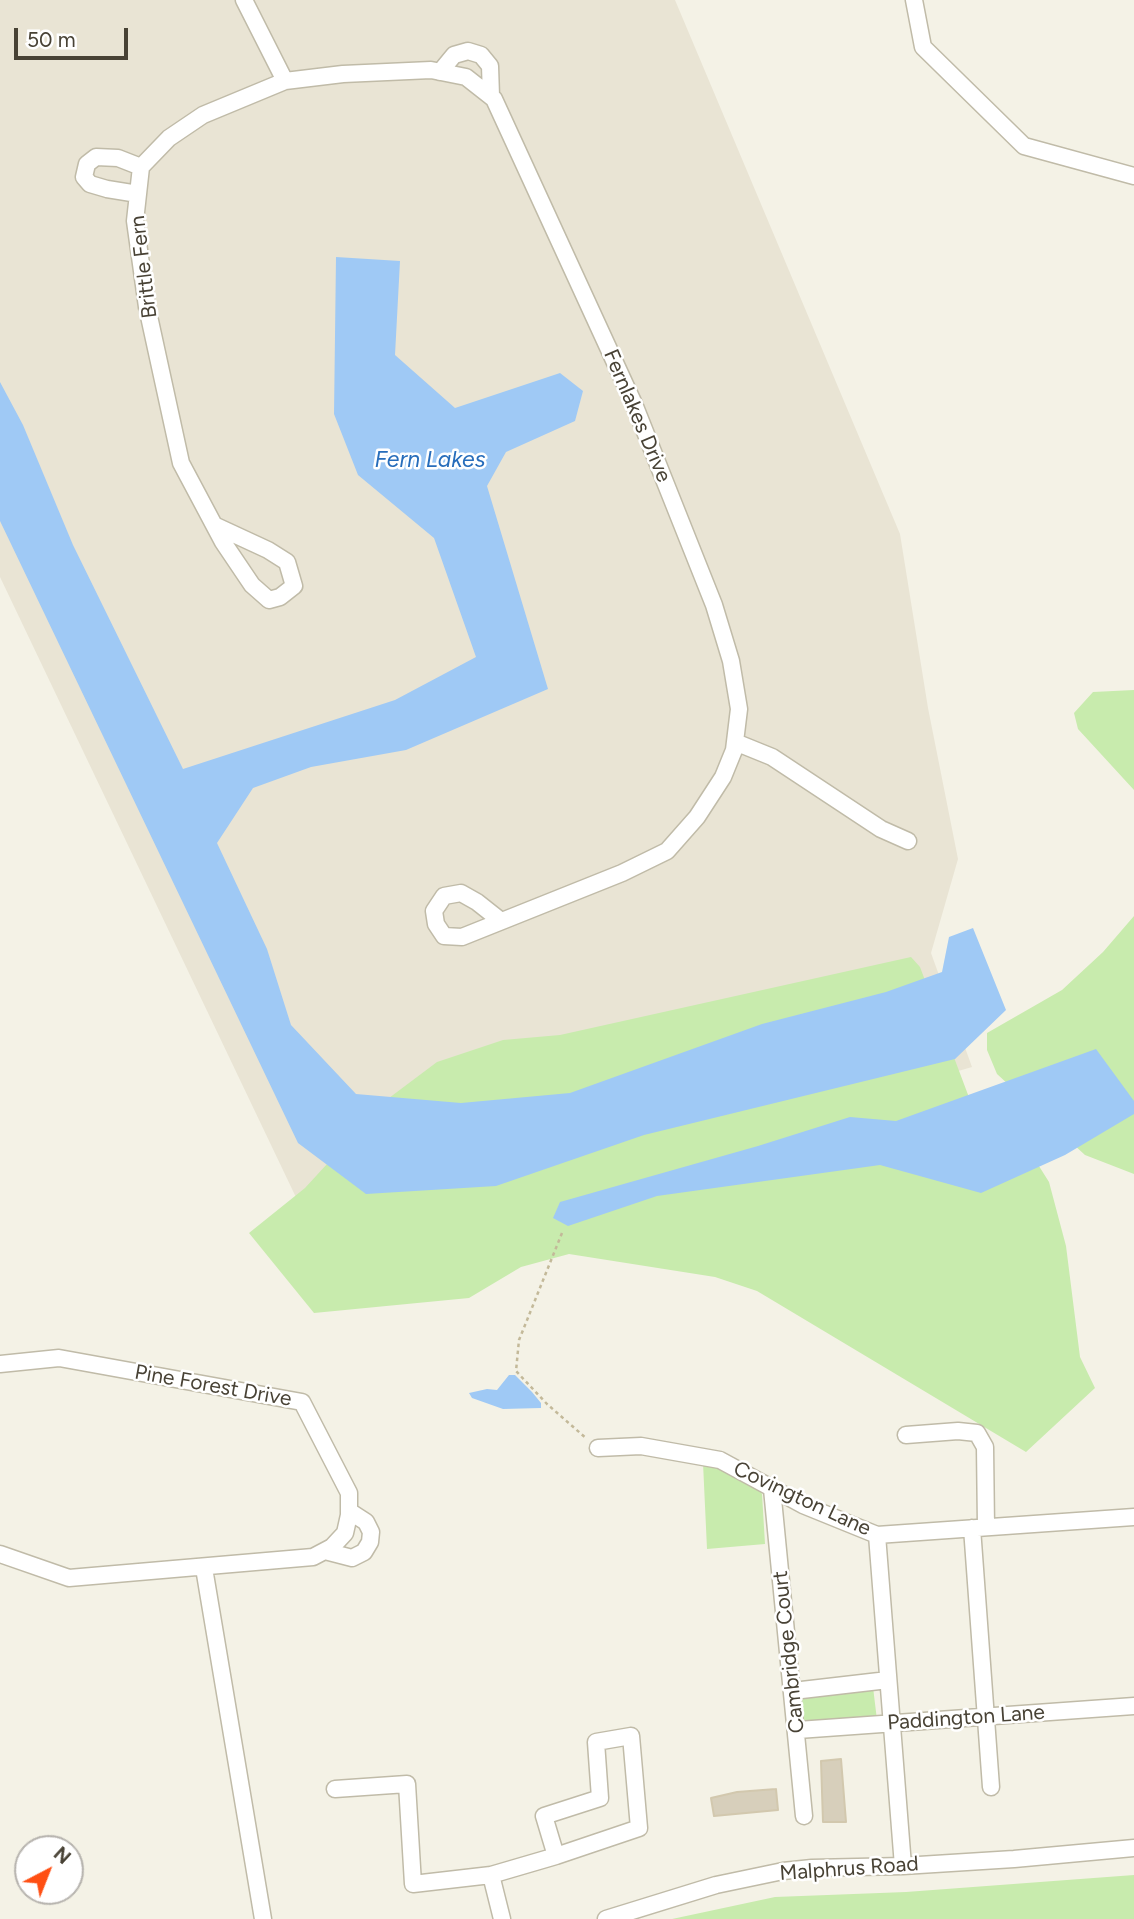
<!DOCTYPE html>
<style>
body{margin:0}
#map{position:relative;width:1134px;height:1919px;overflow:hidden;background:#f4f2e6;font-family:Figtree,sans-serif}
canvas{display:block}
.north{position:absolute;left:14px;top:1835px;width:70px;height:70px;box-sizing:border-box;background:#fff;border:2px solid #b6b3ae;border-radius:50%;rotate:42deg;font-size:19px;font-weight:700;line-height:28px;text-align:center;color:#484235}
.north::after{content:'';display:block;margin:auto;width:24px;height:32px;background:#ff4f13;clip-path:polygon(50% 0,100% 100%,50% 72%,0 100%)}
.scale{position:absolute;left:14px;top:28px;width:114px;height:32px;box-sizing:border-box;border:4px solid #484235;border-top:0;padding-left:9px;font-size:21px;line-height:24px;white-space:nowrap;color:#484235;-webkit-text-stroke:5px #fff;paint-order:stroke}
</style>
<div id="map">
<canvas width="1134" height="1919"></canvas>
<div class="north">N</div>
<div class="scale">50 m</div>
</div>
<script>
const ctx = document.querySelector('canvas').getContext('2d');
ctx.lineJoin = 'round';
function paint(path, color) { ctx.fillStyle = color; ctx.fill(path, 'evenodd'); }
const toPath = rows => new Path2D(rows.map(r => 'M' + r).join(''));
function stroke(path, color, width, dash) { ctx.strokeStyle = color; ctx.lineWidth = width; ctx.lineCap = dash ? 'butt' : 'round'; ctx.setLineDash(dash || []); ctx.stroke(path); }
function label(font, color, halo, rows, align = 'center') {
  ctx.font = font + ' Figtree,sans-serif'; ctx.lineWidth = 5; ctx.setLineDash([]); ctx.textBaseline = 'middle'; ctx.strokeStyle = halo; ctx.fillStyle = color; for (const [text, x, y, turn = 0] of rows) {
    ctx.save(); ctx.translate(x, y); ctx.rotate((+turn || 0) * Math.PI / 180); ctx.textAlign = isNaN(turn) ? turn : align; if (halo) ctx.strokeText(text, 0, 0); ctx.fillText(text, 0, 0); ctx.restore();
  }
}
paint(toPath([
 [0,0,675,0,900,534,928,708,958,859,931,953,972,1067,324,1256,0,577]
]), '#e9e4d4');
paint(toPath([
 [1134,690,1134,790,1078,729,1074,713,1093,692],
 [1134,916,1134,1174,1085,1155,997,1074,987,1050,987,1033,1062,990,1103,952],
 [911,957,920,967,970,1100,1027,1147,1049,1182,1066,1246,1080,1357,1095,1388,1026,1452,757,1291,715,1277,569,1254,521,1267,469,1298,314,1313,249,1233,305,1188,385,1101,437,1062,503,1040,560,1035],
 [703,1463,752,1478,762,1494,765,1544,707,1549],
 [873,1687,877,1720,802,1727,799,1694],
 [1134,1875,1134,1919,672,1919,775,1897,906,1892]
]), '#c8ebad');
paint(toPath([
 [336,257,400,261,395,355,455,408,560,373,583,391,575,421,506,452,487,486,548,689,406,750,311,767,253,788,217,843,267,949,291,1025,356,1094,461,1103,570,1093,762,1024,886,992,942,972,949,937,973,928,1006,1010,955,1059,644,1135,496,1186,366,1194,298,1143,0,521,0,382,23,425,73,545,183,769,395,700,476,657,434,538,358,475,334,414],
 [1096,1049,1134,1101,1134,1114,1065,1155,981,1193,880,1165,657,1196,568,1226,553,1218,560,1202,758,1146,850,1117,896,1121],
 [509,1375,515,1375,532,1392,541,1403,541,1408,503,1409,472,1398,469,1393,487,1389,497,1390]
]), '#9fc9f5');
const building = toPath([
 [841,1759,846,1822,823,1822,821,1761,841,1759],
 [776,1789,778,1810,714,1816,711,1798,737,1792,776,1789]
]);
paint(building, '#d7cfbb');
stroke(building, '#d2c8ae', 2);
const minor = toPath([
 [244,0,285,81],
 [914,0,923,47,1024,146,1134,176],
 [440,72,454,55,468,51,481,55,490,66,491,96],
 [138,194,107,189,90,184,84,177,87,164,96,157,118,158,141,167],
 [214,525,268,550,287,562,294,586,280,597,269,600,252,585,223,542,181,463,147,307,135,221,141,167,169,138,203,115,285,81,343,74,431,70,466,77,494,99,634,404,714,605,731,661,739,709,734,750,723,777,697,817,667,851,622,873,462,937,444,936,436,924,434,911,444,896,461,893,477,902,501,921],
 [735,742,772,757,881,829,908,841],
 [0,1364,59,1358,302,1402,349,1493,349,1515,345,1533,332,1547,313,1557,69,1578,0,1554],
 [906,1435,958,1431,977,1433,985,1447,986,1527],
 [598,1448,641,1446,720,1460,803,1505,877,1535,1134,1517],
 [772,1489,804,1816],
 [972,1528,991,1787],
 [877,1535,903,1866],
 [325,1551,352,1558,364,1552,370,1542,371,1532,366,1522,349,1511],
 [204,1568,263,1919],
 [793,1691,888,1680],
 [798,1730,1134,1706],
 [335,1789,407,1784,413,1884,491,1875,502,1919],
 [491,1875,556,1856,639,1828,631,1736,596,1742,600,1798,544,1816,556,1856],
 [606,1919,716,1885,783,1871,812,1868,903,1866,1014,1859,1134,1848]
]);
stroke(minor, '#c0bba8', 19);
stroke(toPath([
 [562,1233,519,1340,516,1371,547,1404,587,1439]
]), '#c3b999', 2.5, [3.5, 3.5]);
stroke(minor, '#fff', 16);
label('21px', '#484235', '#fff', [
 ["Brittle Fern",144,267,-97],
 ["Fernlakes Drive",637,416,67],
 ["Pine Forest Drive",213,1386,10],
 ["Covington Lane",802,1499,25],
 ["Cambridge Court",789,1652,-96],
 ["Paddington Lane",966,1718,-4],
 ["Malphrus Road",849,1869,-4]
]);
label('italic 23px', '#276dbb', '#fff', [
 ["Fern Lakes",430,460]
]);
</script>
